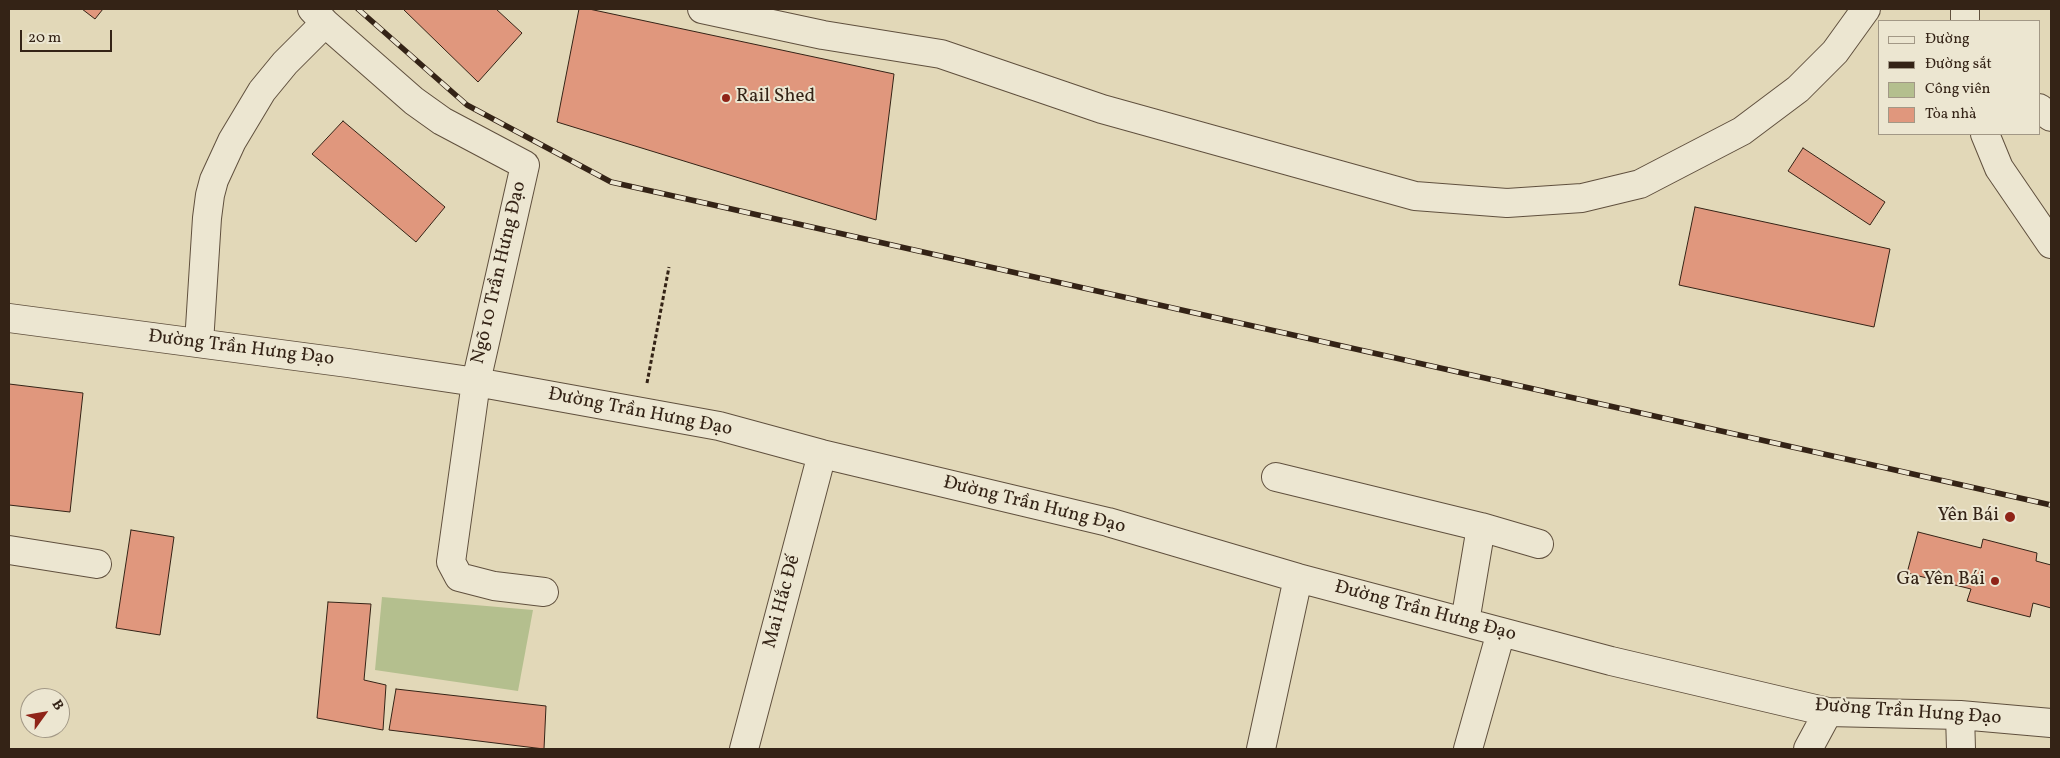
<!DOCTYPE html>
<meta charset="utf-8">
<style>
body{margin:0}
#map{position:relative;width:2060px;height:758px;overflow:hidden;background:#e2d8b8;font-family:Vollkorn,serif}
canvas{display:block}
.frame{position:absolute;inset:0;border:10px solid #342316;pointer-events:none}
.legend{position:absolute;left:1878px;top:20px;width:162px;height:115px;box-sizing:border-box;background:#ece6d1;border:1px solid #a29886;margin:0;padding:6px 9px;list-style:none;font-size:15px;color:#342316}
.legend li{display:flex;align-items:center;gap:10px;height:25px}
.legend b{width:25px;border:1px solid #a29886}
.north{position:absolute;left:20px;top:688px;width:50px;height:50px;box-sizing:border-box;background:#ece6d1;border:1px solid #a29886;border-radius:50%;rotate:58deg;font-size:14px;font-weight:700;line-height:20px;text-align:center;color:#342316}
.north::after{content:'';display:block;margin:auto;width:18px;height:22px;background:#8f2418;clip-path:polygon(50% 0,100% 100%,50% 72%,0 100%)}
.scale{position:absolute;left:20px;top:30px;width:92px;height:22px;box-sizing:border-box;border:2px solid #342316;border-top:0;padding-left:6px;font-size:15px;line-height:18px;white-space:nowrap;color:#342316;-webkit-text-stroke:4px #ece6d1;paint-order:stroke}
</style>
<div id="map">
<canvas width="2060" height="758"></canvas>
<div class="frame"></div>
<ul class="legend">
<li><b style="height:6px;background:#ece6d1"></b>Đường</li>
<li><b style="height:6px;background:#342316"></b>Đường sắt</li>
<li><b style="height:14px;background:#b4bf8e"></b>Công viên</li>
<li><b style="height:14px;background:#e0977d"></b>Tòa nhà</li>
</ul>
<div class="north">B</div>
<div class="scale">20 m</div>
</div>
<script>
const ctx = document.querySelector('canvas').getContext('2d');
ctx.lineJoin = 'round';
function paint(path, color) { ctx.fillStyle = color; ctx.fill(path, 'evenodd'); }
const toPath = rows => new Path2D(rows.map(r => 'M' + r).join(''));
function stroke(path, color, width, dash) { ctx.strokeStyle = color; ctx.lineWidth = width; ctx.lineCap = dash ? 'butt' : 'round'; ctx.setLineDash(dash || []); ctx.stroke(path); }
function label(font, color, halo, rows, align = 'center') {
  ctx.font = font + ' Vollkorn,serif'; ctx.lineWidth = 4; ctx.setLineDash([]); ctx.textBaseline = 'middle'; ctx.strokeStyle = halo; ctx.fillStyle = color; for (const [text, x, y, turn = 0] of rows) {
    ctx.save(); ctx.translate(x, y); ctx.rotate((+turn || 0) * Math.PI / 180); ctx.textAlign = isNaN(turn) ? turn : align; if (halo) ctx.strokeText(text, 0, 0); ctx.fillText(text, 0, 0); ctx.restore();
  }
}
paint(toPath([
 [382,597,533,610,518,691,375,670]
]), '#b4bf8e');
const building = toPath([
 [82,9,103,9,95,19,82,9],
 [403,9,496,9,522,33,478,82,403,9],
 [579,9,589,9,894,74,876,220,557,122,579,9],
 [343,121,445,207,416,242,312,154,343,121],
 [1803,148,1885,202,1870,225,1788,171,1803,148],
 [1695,207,1890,249,1874,327,1679,285,1695,207],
 [9,384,83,393,70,512,9,505,9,384],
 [131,530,174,537,160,635,116,628,131,530],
 [1918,532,1981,548,1983,539,2037,553,2036,561,2051,565,2051,608,2033,603,2030,617,1967,601,1971,589,1907,573,1918,532],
 [328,602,371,604,364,680,386,685,383,730,317,718,328,602],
 [396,689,546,706,544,749,389,730,396,689]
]);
paint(building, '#e0977d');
stroke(building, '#342316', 1);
const minor = toPath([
 [312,9,325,23,414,101,442,121,525,165,476,382,451,562,459,577,494,586,544,592],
 [702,9,823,35,941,54,1102,109,1415,196,1507,203,1582,198,1640,184,1742,131,1798,89,1835,52,1866,9],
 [1965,9,1965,21],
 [2039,108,2051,117],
 [1985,134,1999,168,2051,244],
 [9,318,348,363,476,382,719,426,822,454,1108,522,1298,578,1611,661,1828,712,1960,715,2051,723],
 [199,343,207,218,210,195,214,180,232,141,262,91,285,63,325,23],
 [1276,477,1481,527,1539,544],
 [9,550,97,564],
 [1465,622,1481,527],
 [1960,715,1961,749],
 [744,749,822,454],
 [1261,749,1298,578],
 [1468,749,1501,632],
 [1808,749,1828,712]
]);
stroke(minor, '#60503e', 30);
stroke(toPath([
 [647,383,669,267]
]), '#342316', 3, [4, 2.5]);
stroke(minor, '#ece6d1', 28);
const rail = toPath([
 [358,9,467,105,611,182,2051,505]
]);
stroke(rail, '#342316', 5.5);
stroke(rail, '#ece6d1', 4, [11]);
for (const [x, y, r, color] of [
 [726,98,5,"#8f2418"],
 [2010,517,6,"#8f2418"],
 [1995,581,5,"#8f2418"]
]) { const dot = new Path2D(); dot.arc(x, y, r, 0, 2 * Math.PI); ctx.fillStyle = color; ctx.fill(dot); stroke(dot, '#ece6d1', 2); }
label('19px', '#342316', '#ece6d1', [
 ["Rail Shed",736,98,"left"],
 ["Yên Bái",1999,517],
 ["Ga Yên Bái",1985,581]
], 'right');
label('19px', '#342316', '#ece6d1', [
 ["Ngõ 10 Trần Hưng Đạo",500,273,-77],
 ["Đường Trần Hưng Đạo",241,349,7],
 ["Đường Trần Hưng Đạo",640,413,11],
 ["Đường Trần Hưng Đạo",1034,506,14],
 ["Mai Hắc Đế",783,602,-75],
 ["Đường Trần Hưng Đạo",1425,612,15],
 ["Đường Trần Hưng Đạo",1908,713,4]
]);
</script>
